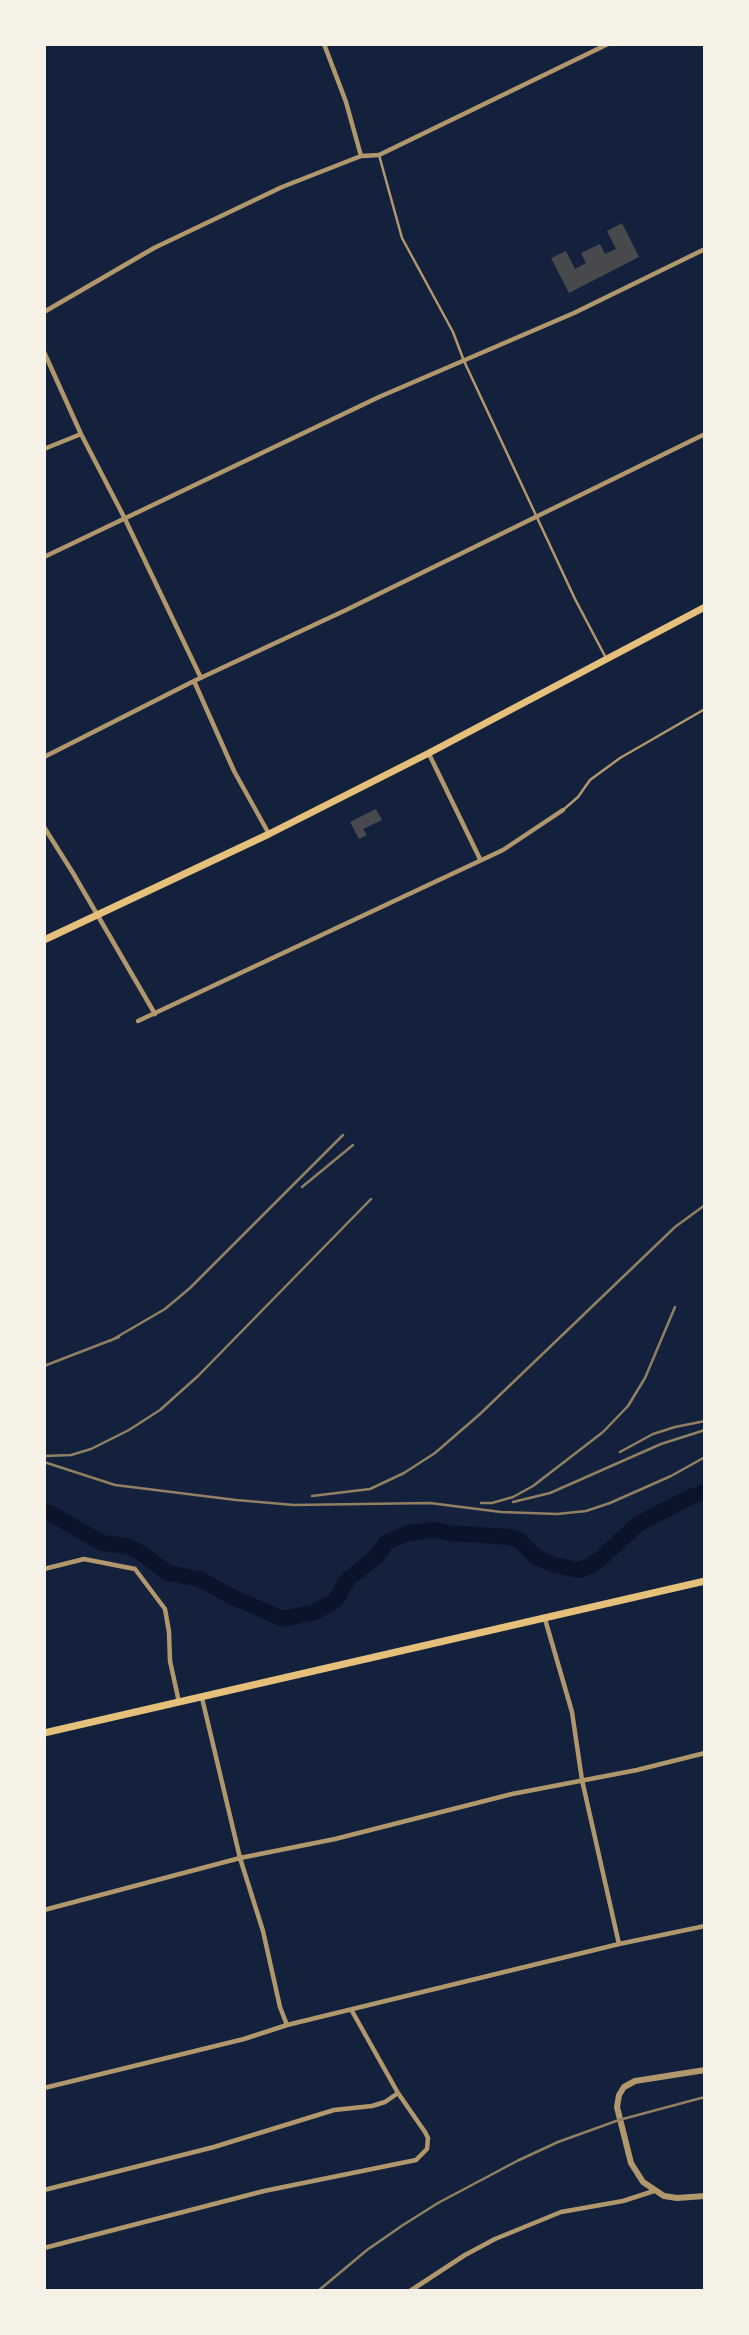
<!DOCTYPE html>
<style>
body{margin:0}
#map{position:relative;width:749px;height:2335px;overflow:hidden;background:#14213d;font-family:Overpass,sans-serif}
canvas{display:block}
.frame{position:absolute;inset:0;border:46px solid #f6f1e7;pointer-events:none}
</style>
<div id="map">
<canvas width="749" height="2335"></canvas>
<div class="frame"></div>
</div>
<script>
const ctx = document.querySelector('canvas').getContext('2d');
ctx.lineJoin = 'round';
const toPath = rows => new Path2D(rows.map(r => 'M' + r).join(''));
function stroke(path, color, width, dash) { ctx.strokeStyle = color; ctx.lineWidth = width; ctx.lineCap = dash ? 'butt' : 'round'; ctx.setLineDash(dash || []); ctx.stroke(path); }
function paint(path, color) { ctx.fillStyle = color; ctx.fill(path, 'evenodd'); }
stroke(toPath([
 [44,1512,52,1514,102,1543,127,1546,138,1551,168,1573,199,1579,235,1598,283,1619,315,1612,335,1601,347,1580,377,1556,387,1542,408,1533,435,1530,449,1533,509,1537,519,1540,536,1557,554,1565,578,1570,588,1567,600,1559,638,1524,690,1497,705,1492]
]), '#0b132b', 16);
paint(toPath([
 [622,223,639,257,569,293,551,258,566,251,575,269,586,263,581,253,600,244,605,254,616,249,607,231],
 [376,809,382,820,363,829,367,835,359,839,350,822]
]), '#48494c');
stroke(toPath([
 [379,155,402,238,453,332,464,361,575,599,606,658],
 [563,810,578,797,590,780,620,758,705,709]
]), '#b1986c', 2.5);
stroke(toPath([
 [324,44,346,102,361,156],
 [44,312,154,248,282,187,361,156,379,155,608,44],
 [44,352,81,434,124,517,201,678],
 [44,449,81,434],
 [44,557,379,397,574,313,705,249],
 [194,681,234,771,269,834],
 [429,754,480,859],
 [44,757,194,681,346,610,705,434],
 [44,827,73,873,155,1014],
 [138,1021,503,850,563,810],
 [44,1569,84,1559,135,1569,165,1609,169,1632,170,1661,179,1702],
 [545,1619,572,1712,582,1780,619,1944],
 [202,1698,240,1858,263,1931,280,2007,287,2025],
 [44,1910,240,1858,335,1839,512,1794,637,1770,705,1753],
 [44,2088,244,2039,287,2025,619,1944,705,1926],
 [44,2190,214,2147,334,2110,372,2106,385,2102,398,2093],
 [44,2248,264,2191,416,2160,427,2149,428,2138,425,2132,398,2093,352,2011],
 [410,2291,465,2255,495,2239,561,2212,623,2201,654,2191]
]), '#b1986c', 4.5);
stroke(toPath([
 [705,2070,635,2081,624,2087,619,2095,617,2107,631,2163,643,2182,664,2196,677,2198,705,2196]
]), '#b1986c', 6);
stroke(toPath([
 [44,940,269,834,429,753,705,607],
 [44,1733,705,1581]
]), '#e5c07b', 7);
stroke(toPath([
 [302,1187,353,1145],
 [110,1341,165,1309,190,1288,343,1135],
 [44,1366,119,1337],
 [620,1452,653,1434,675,1427,705,1421],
 [44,1456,71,1455,91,1449,129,1430,160,1410,198,1376,371,1199],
 [44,1462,115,1485,236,1500,294,1505,430,1503,501,1512,557,1514,586,1511,610,1503,671,1476,705,1457],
 [312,1496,370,1489,404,1473,435,1453,480,1414,675,1227,705,1205],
 [513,1502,550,1493,661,1444,705,1430],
 [481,1503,492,1503,513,1497,533,1486,603,1432,628,1406,645,1378,675,1307],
 [318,2291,367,2250,403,2225,438,2203,517,2161,558,2142,619,2120,705,2097]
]), '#918062', 2.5);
</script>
